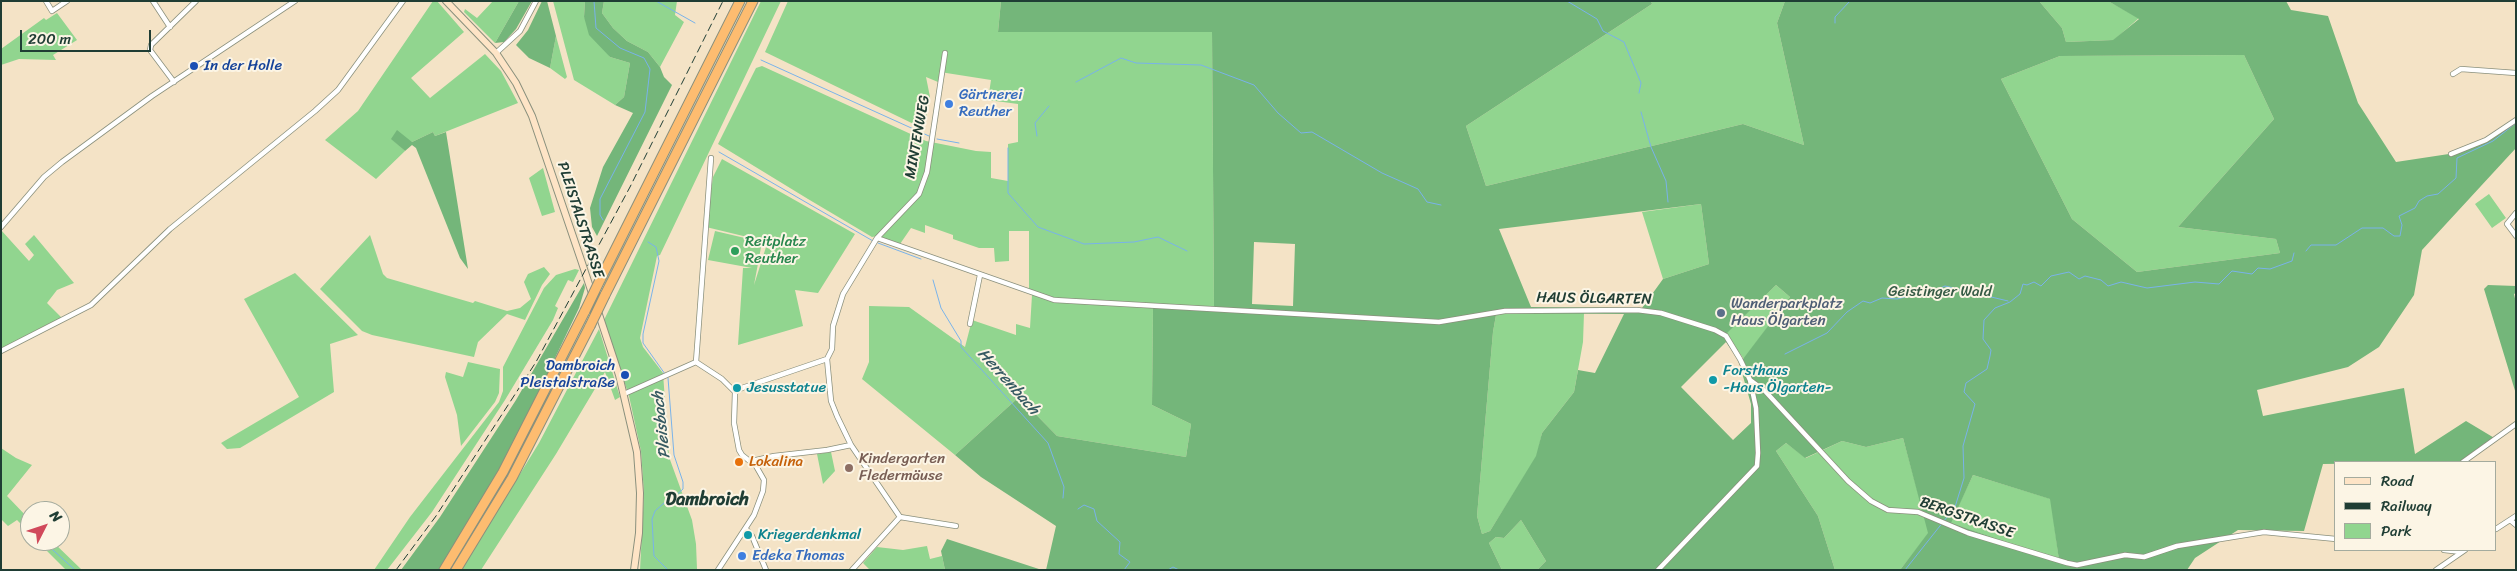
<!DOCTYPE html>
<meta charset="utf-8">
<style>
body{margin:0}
#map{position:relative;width:2517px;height:571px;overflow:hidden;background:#f4e3c6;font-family:Sriracha,sans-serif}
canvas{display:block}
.frame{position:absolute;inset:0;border:2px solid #1f3d34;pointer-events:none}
.legend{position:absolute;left:2334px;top:461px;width:162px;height:90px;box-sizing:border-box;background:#fcf5e5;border:1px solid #a4ab9e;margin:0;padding:6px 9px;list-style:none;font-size:15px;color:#1f3d34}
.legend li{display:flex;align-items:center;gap:10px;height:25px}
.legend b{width:25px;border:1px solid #a4ab9e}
.north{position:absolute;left:20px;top:501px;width:50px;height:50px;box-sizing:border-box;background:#fcf5e5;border:1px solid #a4ab9e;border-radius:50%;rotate:49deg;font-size:14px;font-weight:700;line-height:20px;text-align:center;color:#1f3d34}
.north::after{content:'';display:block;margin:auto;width:18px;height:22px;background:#d1495b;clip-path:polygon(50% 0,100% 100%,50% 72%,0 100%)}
.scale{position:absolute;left:20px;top:30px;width:131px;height:22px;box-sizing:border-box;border:2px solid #1f3d34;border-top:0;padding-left:6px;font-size:15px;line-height:18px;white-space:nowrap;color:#1f3d34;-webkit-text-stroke:4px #fcf5e5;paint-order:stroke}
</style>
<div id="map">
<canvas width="2517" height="571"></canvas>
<div class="frame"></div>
<ul class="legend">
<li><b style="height:6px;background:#fee4c6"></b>Road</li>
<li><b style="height:6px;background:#1f3d34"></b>Railway</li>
<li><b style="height:14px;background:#91d58f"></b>Park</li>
</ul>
<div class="north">N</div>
<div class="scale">200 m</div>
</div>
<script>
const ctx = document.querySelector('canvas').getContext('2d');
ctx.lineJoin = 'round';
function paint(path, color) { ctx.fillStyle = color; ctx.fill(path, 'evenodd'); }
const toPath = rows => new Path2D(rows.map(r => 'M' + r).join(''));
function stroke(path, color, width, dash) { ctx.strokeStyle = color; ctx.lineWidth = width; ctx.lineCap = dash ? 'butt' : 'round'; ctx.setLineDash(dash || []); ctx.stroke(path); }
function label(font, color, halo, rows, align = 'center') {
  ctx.font = font + ' Sriracha,sans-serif'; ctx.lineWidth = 4; ctx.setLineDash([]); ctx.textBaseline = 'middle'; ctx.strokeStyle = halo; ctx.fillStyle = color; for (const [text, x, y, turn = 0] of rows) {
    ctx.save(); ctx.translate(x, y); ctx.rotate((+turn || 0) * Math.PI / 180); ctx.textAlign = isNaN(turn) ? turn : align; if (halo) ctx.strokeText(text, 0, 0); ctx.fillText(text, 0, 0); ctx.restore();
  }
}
paint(toPath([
 [433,1,437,1,464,32,411,78,430,98,485,54,501,71,518,103,435,136,433,132,412,142,392,139,405,151,376,179,325,140,358,111],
 [493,1,519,1,495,43,464,12,465,9,477,18],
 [553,1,585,1,584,17,610,57,630,63,624,97,615,105,574,80],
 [604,1,677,1,675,15,684,22,660,67,648,52,627,41,613,28,602,13],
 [761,1,781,1,660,255,657,256,640,338,643,347,663,373,669,457,692,520,696,544,697,569,640,570,644,493,641,451,629,396,604,320],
 [788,1,1001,1,998,32,1212,32,1214,309,1153,306,1152,405,1191,424,1186,457,1057,436,1019,397,955,455,862,379,869,362,869,306,909,307,965,347,972,320,1016,335,1016,324,1030,328,1032,295,1029,289,1029,231,1009,231,1009,261,995,262,994,248,979,248,953,239,953,235,925,225,925,233,911,228,900,244,877,236,872,237,808,199,718,144,756,68,762,66,926,141,976,151,991,152,991,178,1008,181,1008,144,1018,142,1018,104,988,100,991,80,940,72,938,82,926,77,930,97,924,129,765,52],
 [1651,1,1785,1,1777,23,1804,145,1743,124,1486,186,1466,126,1652,4],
 [2039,1,2108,1,2139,18,2114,40,2066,42,2062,28],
 [57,13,77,40,53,55,56,60,19,59,1,65,1,49,44,18,46,20],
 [556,36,567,77,565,79,550,68],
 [2244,55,2274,119,2178,227,2276,239,2280,253,2137,272,2072,219,2001,79,2060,56],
 [722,159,855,234,818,293,795,290,803,326,738,345,743,268,752,268,708,260,715,231,762,242,754,285,766,247,777,254,764,241,706,227,713,177],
 [543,168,555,212,542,216,529,178],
 [2489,194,2506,218,2492,228,2475,204],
 [1701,204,1709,264,1663,279,1642,212],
 [1,230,29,261,34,255,25,244,34,235,74,283,57,290,47,303,62,318,1,349],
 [370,235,383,274,387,278,473,303,475,301,507,311,520,308,531,299,524,282,528,274,544,267,550,274,542,285,525,320,507,314,478,342,474,357,372,335,362,331,320,289],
 [575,269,579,270,573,282,568,280,555,306,558,308,553,320,505,400,432,512,387,570,374,570,410,517,499,402,503,391,503,367,544,288,556,275],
 [295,273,358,335,330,344,334,392,240,448,227,449,221,443,299,397,244,299],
 [1776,285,1790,297,1744,359,1725,334],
 [1502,313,1584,313,1583,342,1574,392,1542,433,1537,456,1490,531,1482,534,1477,516,1493,332,1496,315],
 [599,329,620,397,615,400,605,372,556,454,481,570,461,570,539,443],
 [468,362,500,369,499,393,495,402,461,446,457,415,445,377,446,372,463,377],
 [1903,438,1929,533,1900,570,1835,570,1818,516,1776,451,1786,443,1806,458,1842,441,1866,447],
 [1,448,16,458,32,465,7,496,30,520,30,533,17,520,8,526,1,519],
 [831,452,835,471,823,484,817,454],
 [1973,475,2051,499,2059,560,1950,523],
 [1521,520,1546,561,1537,570,1502,570,1489,543,1496,537,1504,538],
 [37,541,52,541,82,570,66,570],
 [927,546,930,559,942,556,945,570,870,570,863,563,877,547,903,550]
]), '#91d58f');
paint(toPath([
 [519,1,532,1,516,29,504,42,495,43],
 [542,1,547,1,556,36,550,68,529,58,516,45,528,30],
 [585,1,604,1,602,13,613,28,627,41,648,52,660,67,664,77,672,85,597,236,592,227,590,208,603,167,633,113,615,105,624,97,630,63,610,57,589,35,584,17],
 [1001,1,1651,1,1652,4,1466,126,1486,186,1743,124,1804,145,1777,23,1785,1,2039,1,2062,28,2066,42,2113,40,2139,19,2108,1,2286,1,2291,10,2328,16,2358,103,2396,162,2462,152,2516,120,2516,148,2422,250,2414,295,2379,347,2348,367,2257,390,2263,416,2404,388,2415,454,2466,421,2496,439,2463,462,2323,464,2304,531,2238,530,2195,558,2187,570,1900,570,1928,533,1903,438,1866,447,1842,441,1805,458,1786,443,1776,451,1818,516,1835,570,1537,570,1546,561,1521,520,1504,538,1496,537,1489,543,1502,570,1046,570,1056,526,981,477,955,455,1019,397,1057,436,1186,457,1191,424,1152,405,1153,306,1214,309,1212,32,998,32],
 [2244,55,2274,119,2178,227,2276,239,2280,253,2137,272,2072,219,2001,79,2060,56],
 [1701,204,1709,264,1663,279,1642,308,1531,307,1499,229],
 [1254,242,1295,244,1293,306,1252,304],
 [1776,285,1790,297,1743,359,1726,334],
 [1502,313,1624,314,1595,373,1578,370,1574,392,1542,433,1536,456,1490,531,1482,534,1477,516,1493,332,1496,315],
 [1726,342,1738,359,1751,404,1751,423,1733,440,1681,387],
 [1973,475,2050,499,2059,560,1951,523],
 [397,130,412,142,433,132,435,136,446,132,468,269,460,258,416,148,412,145,405,151,391,139],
 [584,283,585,288,579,308,505,462,440,570,401,570,440,517,516,400],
 [2488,285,2516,286,2516,293,2514,294,2516,303,2516,394,2484,289],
 [947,539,1042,570,945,570,941,551]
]), '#74b67a');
stroke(toPath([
 [594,1,596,28,620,48,644,58,650,69,645,112,600,199,600,215,603,220],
 [656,1,695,23],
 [1567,1,1597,19,1603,31,1624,42,1641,83,1639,93],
 [1835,23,1835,17,1850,1],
 [761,60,929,136],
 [1076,82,1121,58,1136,63,1201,65,1254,85,1278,113,1301,133,1312,132,1382,173,1418,189,1427,202,1441,205],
 [1641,112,1651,147,1666,181,1668,202],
 [1037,136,1035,123,1049,106],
 [937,139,959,143],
 [1008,148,1008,193,1038,227,1084,244,1134,242,1158,237,1187,251],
 [719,152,873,241],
 [648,242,656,247,659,261,643,334,643,343,665,374],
 [878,243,921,259],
 [2306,251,2311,245,2336,245,2362,228,2383,228,2394,236,2400,236,2402,225,2399,216,2415,208,2419,201,2427,196,2438,194,2456,178,2457,158,2493,141,2516,123],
 [933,280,941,308,961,341,961,347,1048,443,1064,487,1063,498],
 [1785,354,1827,333,1847,312,1863,301,1870,303,1882,298,1897,299,1909,296,1914,290,1927,294,1945,286,2008,301],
 [668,378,674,455,683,482,683,489,673,498,664,503,655,511,652,519,654,556,668,570],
 [1078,509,1084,505,1094,509,1097,521,1120,542,1119,554,1130,562,1124,570],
 [43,541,75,570],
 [1168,570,1173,567,1179,570],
 [1905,570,1955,507,1964,478,1963,446,1975,404,1964,392,1966,383,1987,369,1990,356,1991,350,1983,339,1984,320,1995,308,2010,302,2020,294,2023,284,2027,285,2034,282,2041,286,2051,276,2069,272,2079,279,2085,276,2101,280,2108,286,2121,282,2147,288,2195,282,2219,284,2232,271,2252,274,2258,268,2270,269,2292,261,2294,253]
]), '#79b3ea', 1);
const street = toPath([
 [46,1,52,11,67,1],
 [153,1,170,27],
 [496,53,520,31,536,1],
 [2453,74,2461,69,2516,73],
 [174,82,150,50,151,45,196,1],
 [2451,154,2486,140,2516,120],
 [2516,213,2507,224,2516,236],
 [1,227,44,177,62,162,152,96,295,1],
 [877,238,919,194,927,172,945,53],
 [970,324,980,275],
 [1,351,91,305,170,229,315,111,338,90,403,1],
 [827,359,831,401,837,416,851,445,900,517,956,526],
 [696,362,722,379,735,392,734,423,739,450,742,455,756,466,764,480,763,491,754,515,718,570],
 [696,362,711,158],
 [1750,380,1765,391,1848,481,1871,501,1888,510,1918,512,1968,533,2067,563,2077,565,2125,555,2144,557,2177,546,2264,532,2336,539],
 [735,392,742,388,827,359,832,349,833,326,843,294,877,238,1054,300,1439,322,1505,311,1637,310,1661,313,1715,330,1726,336,1740,359,1750,380,1756,408,1758,453,1757,466,1658,570],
 [624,394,696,362],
 [752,461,774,456,827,450,851,445],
 [2463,462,2516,424],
 [2510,520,2516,525],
 [746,529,752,536,766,570],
 [2496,529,2516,516],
 [2444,550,2462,552],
 [852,570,900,517],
 [2436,570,2465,550]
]);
const secondary = toPath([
 [446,1,496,53,516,83,532,116,581,260,619,375,637,452,640,493,639,533,634,570]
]);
const highway = toPath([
 [600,280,740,1],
 [605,295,753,1],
 [444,570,503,472,585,311],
 [456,570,512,478,590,326]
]);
stroke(street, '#8a907d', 6);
stroke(secondary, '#8a907d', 8);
stroke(highway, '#8a907d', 11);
stroke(street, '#fff', 4.5);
stroke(secondary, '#fee4c6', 6);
stroke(highway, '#fdbc70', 9);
stroke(toPath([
 [396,570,436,516,536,362,630,187,723,1]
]), '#1f3d34', 1, [8, 4]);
const highwayBridge = toPath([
 [585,311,600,280],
 [590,326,605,295]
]);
stroke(highwayBridge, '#8a907d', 11, []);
stroke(highwayBridge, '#fdbc70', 9);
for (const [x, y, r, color] of [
 [194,66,5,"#1a4fb4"],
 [949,104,5,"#3f7fe0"],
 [735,251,5,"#2e9e5b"],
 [1721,313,5,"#5c6f8a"],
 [625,375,5,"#1a4fb4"],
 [1713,380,5,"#0f9aa8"],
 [737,388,5,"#0f9aa8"],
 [739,462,5,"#e8710a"],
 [849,468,5,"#8d6e63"],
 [748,535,5,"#0f9aa8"],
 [742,556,5,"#3f7fe0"]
]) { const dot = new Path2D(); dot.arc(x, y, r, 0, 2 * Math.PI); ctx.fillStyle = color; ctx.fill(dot); stroke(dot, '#fcf5e5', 2); }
label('15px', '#164399', '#fcf5e5', [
 ["In der Holle",204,66],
 ["Dambroich",615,366,"right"],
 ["Pleistalstraße",615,383,"right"]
], 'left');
label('15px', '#366cbe', '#fcf5e5', [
 ["Gärtnerei",959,95],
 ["Reuther",959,112],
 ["Edeka Thomas",752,556]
], 'left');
label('15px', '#1f3d34', '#fcf5e5', [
 ["MINTENWEG",918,137,-80],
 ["PLEISTALSTRASSE",580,220,72],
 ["HAUS ÖLGARTEN",1594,299,1],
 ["BERGSTRASSE",1967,518,19]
]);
label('15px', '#27864d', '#fcf5e5', [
 ["Reitplatz",745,242],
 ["Reuther",745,259]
], 'left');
label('15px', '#365b46', '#fcf5e5', [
 ["Geistinger Wald",1940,292]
]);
label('15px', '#4e5e75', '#fcf5e5', [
 ["Wanderparkplatz",1731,304],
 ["Haus Ölgarten",1731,321]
], 'left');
label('15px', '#0d838f', '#fcf5e5', [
 ["Forsthaus",1723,371],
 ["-Haus Ölgarten-",1723,388],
 ["Jesusstatue",747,388],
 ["Kriegerdenkmal",758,535]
], 'left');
label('15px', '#785e54', '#fcf5e5', [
 ["Kindergarten",859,459],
 ["Fledermäuse",859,476]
], 'left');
label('15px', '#c56008', '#fcf5e5', [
 ["Lokalina",749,462]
], 'left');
label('italic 16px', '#365a62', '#fcf5e5', [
 ["Herrenbach",1008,382,48],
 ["Pleisbach",662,425,-96]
]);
label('bold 18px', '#1f3d34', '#fcf5e5', [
 ["Dambroich",707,500]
]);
</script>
